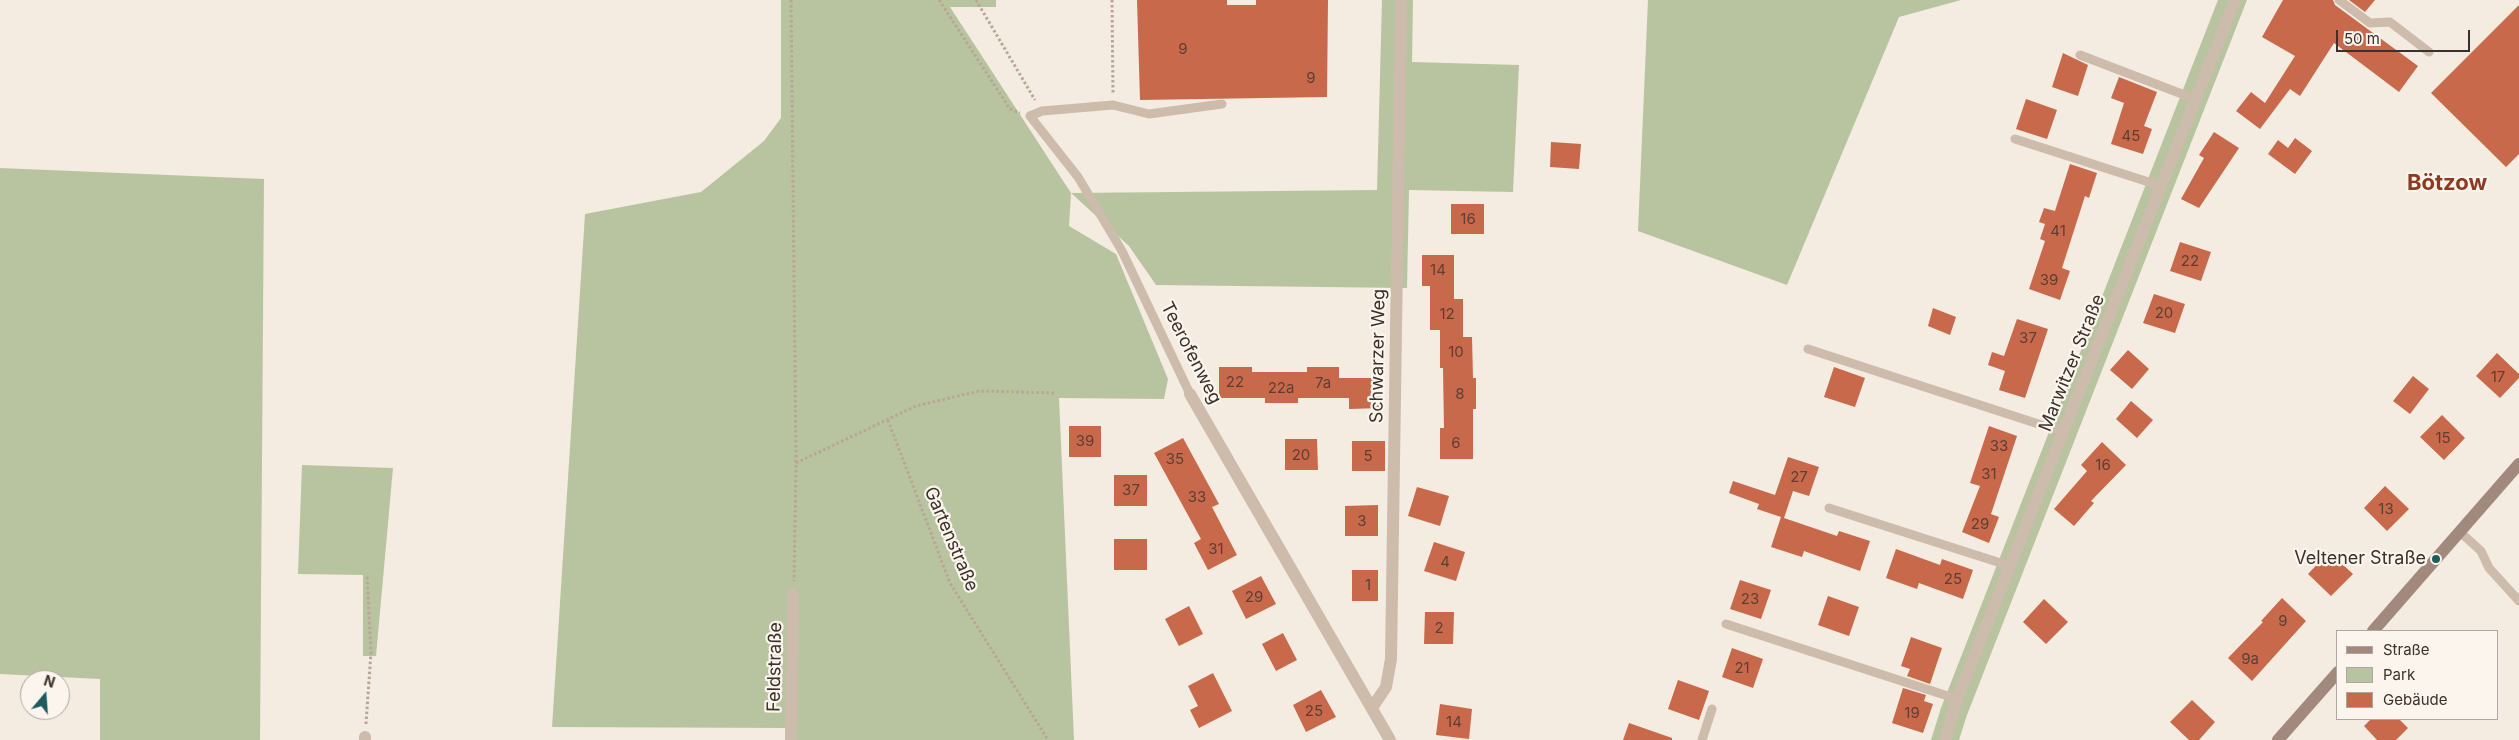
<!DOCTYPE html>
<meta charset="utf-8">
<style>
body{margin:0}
#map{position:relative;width:2519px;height:740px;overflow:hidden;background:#f4ebe1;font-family:Inter,sans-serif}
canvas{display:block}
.legend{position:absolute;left:2336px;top:630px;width:162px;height:90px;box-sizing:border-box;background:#fbf5ee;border:1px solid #aea6a0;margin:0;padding:6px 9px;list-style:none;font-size:15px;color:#3b302b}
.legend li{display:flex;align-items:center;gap:10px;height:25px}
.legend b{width:25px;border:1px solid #aea6a0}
.north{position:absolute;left:20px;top:670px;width:50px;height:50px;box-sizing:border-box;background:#fbf5ee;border:1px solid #aea6a0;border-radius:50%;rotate:18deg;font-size:14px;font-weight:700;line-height:20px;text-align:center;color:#3b302b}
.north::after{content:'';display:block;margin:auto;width:18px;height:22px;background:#1f5a5e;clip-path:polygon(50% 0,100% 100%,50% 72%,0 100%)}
.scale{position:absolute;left:2336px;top:30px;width:134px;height:22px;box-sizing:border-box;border:2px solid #3b302b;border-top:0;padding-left:6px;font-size:15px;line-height:18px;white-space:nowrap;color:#3b302b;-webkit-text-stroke:4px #fbf5ee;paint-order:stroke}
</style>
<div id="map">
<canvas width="2519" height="740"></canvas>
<ul class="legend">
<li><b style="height:6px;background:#a18a7d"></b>Straße</li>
<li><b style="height:14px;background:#b8c4a0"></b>Park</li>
<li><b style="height:14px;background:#c8694b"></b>Gebäude</li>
</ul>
<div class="north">N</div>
<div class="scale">50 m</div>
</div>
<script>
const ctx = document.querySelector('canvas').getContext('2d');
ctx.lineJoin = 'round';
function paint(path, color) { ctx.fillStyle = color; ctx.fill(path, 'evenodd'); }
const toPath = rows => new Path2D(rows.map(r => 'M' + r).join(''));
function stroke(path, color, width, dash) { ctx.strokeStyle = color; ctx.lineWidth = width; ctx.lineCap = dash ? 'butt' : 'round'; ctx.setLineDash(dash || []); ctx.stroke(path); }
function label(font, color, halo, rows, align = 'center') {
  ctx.font = font + ' Inter,sans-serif'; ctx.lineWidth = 4.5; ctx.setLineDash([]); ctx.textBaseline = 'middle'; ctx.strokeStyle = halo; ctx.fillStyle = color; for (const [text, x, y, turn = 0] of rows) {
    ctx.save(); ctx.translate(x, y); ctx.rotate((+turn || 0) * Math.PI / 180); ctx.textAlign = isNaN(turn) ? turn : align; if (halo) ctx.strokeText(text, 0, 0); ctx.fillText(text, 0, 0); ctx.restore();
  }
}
paint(toPath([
 [781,0,996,0,996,7,950,7,1071,193,1377,190,1382,0,1413,0,1412,62,1519,65,1513,192,1409,190,1407,288,1156,285,1129,246,1071,193,1069,226,1116,254,1168,379,1164,399,1059,398,1074,740,788,740,788,728,552,727,585,214,701,192,764,141,781,118],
 [1648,0,1961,0,1899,17,1787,285,1638,231],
 [2218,0,2247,0,1967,715,1959,740,1931,740,1941,708],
 [0,168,264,179,260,740,100,740,100,679,0,674],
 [302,465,393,468,376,656,363,656,363,575,298,574]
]), '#b8c4a0');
paint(toPath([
 [1137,0,1227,0,1227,5,1256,5,1256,0,1328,0,1327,97,1140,100],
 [2283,0,2333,0,2335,5,2418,66,2399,92,2334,43,2300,96,2290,89,2260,129,2236,111,2251,92,2265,103,2295,56,2262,37],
 [2349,0,2375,0,2365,12],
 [2519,5,2519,154,2506,167,2431,93],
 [2063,53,2088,65,2078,96,2052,87],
 [2119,77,2157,92,2144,126,2152,129,2143,154,2111,144,2124,103,2111,98],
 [2026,99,2057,110,2047,139,2016,129],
 [2214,132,2239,148,2199,208,2181,199,2204,158,2199,155],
 [2295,138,2312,151,2295,174,2268,154,2278,140,2288,148],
 [1551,142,1581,144,1579,169,1550,167],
 [2070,164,2097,173,2089,198,2085,196,2062,268,2070,271,2060,300,2029,289,2045,241,2040,239,2045,224,2039,222,2044,208,2055,211],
 [1451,204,1484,204,1484,234,1451,234],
 [2180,242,2211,252,2201,281,2170,271],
 [1422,255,1454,255,1454,299,1463,299,1463,337,1472,337,1473,378,1476,378,1476,409,1473,409,1473,459,1440,459,1440,428,1444,428,1443,368,1440,368,1440,330,1430,330,1430,286,1422,286],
 [2154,294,2185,304,2175,333,2143,323],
 [1933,308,1956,317,1950,335,1928,326],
 [2017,319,2048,329,2025,398,1999,390,2005,371,1988,365,1992,352,2004,356],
 [2128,350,2149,369,2132,389,2110,370],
 [2497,353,2519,374,2519,378,2500,398,2476,376],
 [1219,367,1252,367,1252,372,1307,372,1307,367,1339,367,1339,378,1381,378,1382,408,1349,409,1349,398,1298,398,1298,403,1265,403,1265,398,1219,398],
 [1834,367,1865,378,1855,407,1824,397],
 [2413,376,2429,389,2410,414,2393,401],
 [2131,401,2153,420,2137,438,2116,419],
 [2442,415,2465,438,2444,460,2420,437],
 [1069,426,1101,426,1101,457,1069,457],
 [1989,426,2017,436,1991,514,1999,517,1989,543,1962,532,1980,486,1970,483],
 [1183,438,1219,504,1212,507,1237,555,1208,570,1194,543,1201,539,1154,453],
 [1285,439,1317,439,1318,470,1285,470],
 [1352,441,1385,441,1385,471,1352,471],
 [2102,442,2126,465,2091,501,2094,503,2074,526,2054,509,2087,471,2081,465],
 [1788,457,1819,467,1809,496,1793,491,1784,518,1837,536,1839,531,1870,541,1860,571,1804,551,1802,557,1771,547,1781,517,1757,509,1759,504,1729,493,1733,481,1775,495],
 [1114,475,1147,475,1147,506,1114,506],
 [2385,486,2409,509,2387,531,2364,508],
 [1417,487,1449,496,1440,526,1408,516],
 [1378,505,1378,536,1345,536,1345,506],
 [1114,539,1147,539,1147,570,1114,570],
 [1434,542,1465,552,1456,581,1424,571],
 [1896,549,1940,565,1942,559,1973,570,1963,599,1919,583,1917,589,1886,578],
 [2329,552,2353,574,2331,596,2308,574],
 [1352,570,1378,570,1378,601,1352,601],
 [1261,576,1276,604,1246,619,1232,591],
 [1740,580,1771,590,1761,619,1730,609],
 [1828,596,1859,607,1849,636,1818,625],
 [2282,598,2306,621,2252,681,2228,658,2263,622,2261,621],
 [2044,599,2068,622,2046,644,2023,622],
 [1189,606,1203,634,1179,646,1165,619],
 [1425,612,1454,612,1453,644,1424,644],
 [1283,633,1297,660,1276,671,1262,644],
 [1911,637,1942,648,1930,684,1907,676,1910,669,1901,666],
 [1732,648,1763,659,1753,688,1722,677],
 [1213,673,1232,711,1199,728,1190,710,1198,706,1188,686],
 [1678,680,1709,691,1699,720,1668,709],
 [1903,688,1926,695,1924,701,1933,704,1923,733,1892,723],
 [1321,690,1336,717,1306,732,1293,705],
 [2192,700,2215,722,2199,740,2189,740,2170,722],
 [1440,704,1472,709,1469,739,1436,735],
 [2371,719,2399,719,2408,728,2396,740,2377,740,2364,726],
 [1629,723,1672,738,1672,740,1623,740]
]), '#c8694b');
stroke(toPath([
 [791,0,796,463,794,581],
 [939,0,1010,109,1020,113],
 [976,0,1035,100],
 [1112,0,1113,94],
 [888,420,950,583,1048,740],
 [796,463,916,406,979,391,1056,393],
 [366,724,371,652,367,575]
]), '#b9a596', 3, [2.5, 2.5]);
stroke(toPath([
 [2339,0,2370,23,2390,22,2429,52],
 [2080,55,2195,99],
 [2015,139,2161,186],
 [1808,349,2063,432],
 [1190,394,1122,251,1078,177,1030,116,1042,111,1113,105,1149,114,1222,104],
 [1829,508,2010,566],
 [2460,532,2481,551,2489,568,2519,601],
 [1726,624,1957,699],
 [1702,740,1712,709]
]), '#cdbbac', 9);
stroke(toPath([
 [1190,394,1390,740],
 [1372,708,1386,687,1391,659,1401,0],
 [365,737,365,740],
 [791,740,793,594],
 [1945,740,1957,699,2235,0]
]), '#cdbbac', 12);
stroke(toPath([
 [2373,631,2519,464],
 [2278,740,2338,672]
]), '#a18a7d', 12);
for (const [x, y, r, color] of [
 [2436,559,5,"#1f5a5e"]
]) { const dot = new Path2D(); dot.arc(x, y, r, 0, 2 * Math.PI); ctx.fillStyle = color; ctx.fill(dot); stroke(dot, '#fbf5ee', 2); }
label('15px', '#5e3e33', null, [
 ["9",1183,49],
 ["9",1311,78],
 ["45",2131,136],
 ["16",1468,219],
 ["41",2058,231],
 ["22",2190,261],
 ["14",1438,270],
 ["39",2049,280],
 ["20",2164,313],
 ["12",1447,314],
 ["37",2028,338],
 ["10",1456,352],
 ["17",2498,377],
 ["22",1235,382],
 ["7a",1323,383],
 ["22a",1281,388],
 ["8",1460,394],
 ["15",2443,438],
 ["39",1085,441],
 ["6",1456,443],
 ["33",1999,446],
 ["20",1301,455],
 ["5",1368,456],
 ["35",1175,459],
 ["16",2103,465],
 ["31",1989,474],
 ["27",1799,477],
 ["37",1131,490],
 ["33",1197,497],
 ["13",2386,509],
 ["3",1362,521],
 ["29",1980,524],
 ["31",1216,549],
 ["4",1445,562],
 ["25",1953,579],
 ["1",1368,585],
 ["29",1254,597],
 ["23",1750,599],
 ["9",2283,621],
 ["2",1439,628],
 ["9a",2250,659],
 ["21",1742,668],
 ["25",1314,711],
 ["19",1912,713],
 ["14",1454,722]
]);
label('18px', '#3b302b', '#fbf5ee', [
 ["Teerofenweg",1191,353,63],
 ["Schwarzer Weg",1378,356,-89],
 ["Marwitzer Straße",2072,363,-68],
 ["Gartenstraße",951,539,67],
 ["Feldstraße",775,667,-89]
]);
label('18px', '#3b302b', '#fbf5ee', [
 ["Veltener Straße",2426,559]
], 'right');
label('bold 22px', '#8c3b22', '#fbf5ee', [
 ["Bötzow",2447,183]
]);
</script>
